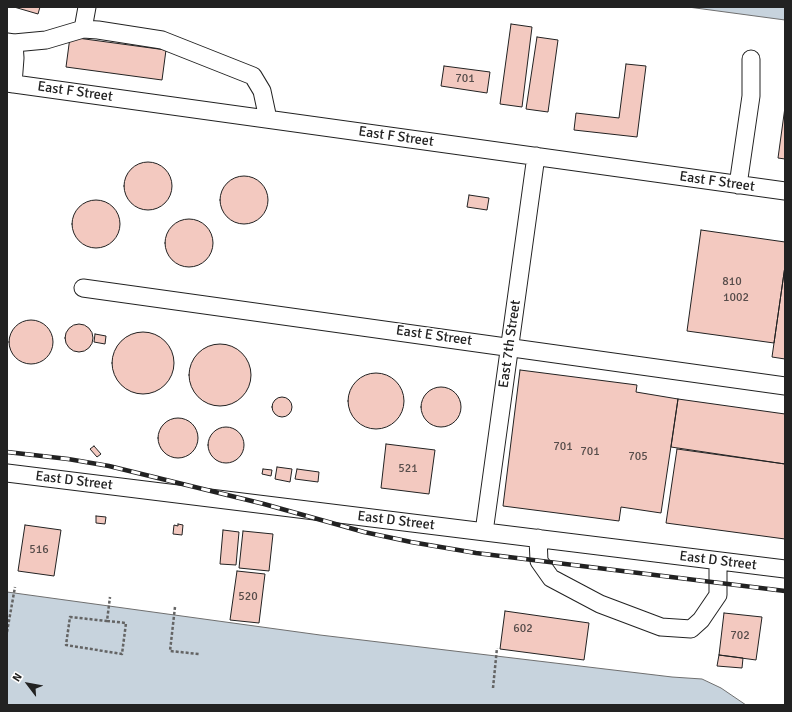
<!DOCTYPE html>
<style>
body{margin:0}
#map{position:relative;width:792px;height:712px;overflow:hidden;background:#fff;font-family:Signika,sans-serif}
canvas{display:block}
.frame{position:absolute;inset:0;border:8px solid #222;pointer-events:none}
.north{position:absolute;left:8px;top:664px;width:40px;height:40px;-webkit-text-stroke:3px #fff;paint-order:stroke;rotate:302deg;font-size:11px;font-weight:700;line-height:16px;text-align:center;color:#222}
.north::after{content:'';display:block;margin:auto;width:14px;height:18px;background:#222;clip-path:polygon(50% 0,100% 100%,50% 72%,0 100%)}
</style>
<div id="map">
<canvas width="792" height="712"></canvas>
<div class="frame"></div>
<div class="north">N</div>
</div>
<script>
const ctx = document.querySelector('canvas').getContext('2d');
ctx.lineJoin = 'round';
function paint(path, color) { ctx.fillStyle = color; ctx.fill(path, 'evenodd'); }
const toPath = rows => new Path2D(rows.map(r => 'M' + r).join(''));
function stroke(path, color, width, dash) { ctx.strokeStyle = color; ctx.lineWidth = width; ctx.lineCap = dash ? 'butt' : 'round'; ctx.setLineDash(dash || []); ctx.stroke(path); }
function label(font, color, halo, rows, align = 'center') {
  ctx.font = font + ' Signika,sans-serif'; ctx.lineWidth = 3; ctx.setLineDash([]); ctx.textBaseline = 'middle'; ctx.strokeStyle = halo; ctx.fillStyle = color; for (const [text, x, y, turn = 0] of rows) {
    ctx.save(); ctx.translate(x, y); ctx.rotate((+turn || 0) * Math.PI / 180); ctx.textAlign = isNaN(turn) ? turn : align; if (halo) ctx.strokeText(text, 0, 0); ctx.fillText(text, 0, 0); ctx.restore();
  }
}
const water = toPath([
 [688,7,785,7,785,20,688,7],
 [7,592,320,635,672,677,702,679,721,688,746,705,7,705,7,592]
]);
paint(water, '#c7d3dd');
stroke(water, '#6f6f6f', 1);
const building = toPath([
 [14,7,40,7,38,14,14,7],
 [511,24,532,27,522,107,500,104,511,24],
 [70,37,166,50,162,80,66,67,70,37],
 [537,37,558,40,548,112,526,109,537,37],
 [626,64,646,66,637,137,574,130,576,113,619,118,626,64],
 [444,66,490,72,487,93,441,86,444,66],
 [785,107,785,159,778,158,785,107],
 '124 186a24 24 0 1 1 48 0a24 24 0 1 1-48 0Z',
 '220 200a24 24 0 1 1 48 0a24 24 0 1 1-48 0Z',
 [469,195,489,198,487,210,467,207,469,195],
 '72 224a24 24 0 1 1 48 0a24 24 0 1 1-48 0Z',
 '165 243a24 24 0 1 1 48 0a24 24 0 1 1-48 0Z',
 [701,230,785,242,785,266,774,343,687,331,701,230],
 [785,266,785,359,772,357,785,266],
 '9 342a22 22 0 1 1 44 0a22 22 0 1 1-44 0Z',
 '65 338a14 14 0 1 1 28 0a14 14 0 1 1-28 0Z',
 '112 363a31 31 0 1 1 62 0a31 31 0 1 1-62 0Z',
 [95,334,106,336,105,344,94,342,95,334],
 '189 375a31 31 0 1 1 62 0a31 31 0 1 1-62 0Z',
 [520,370,637,385,636,392,678,399,661,513,621,507,619,521,503,506,520,370],
 '348 401a28 28 0 1 1 56 0a28 28 0 1 1-56 0Z',
 '421 407a20 20 0 1 1 40 0a20 20 0 1 1-40 0Z',
 '272 407a10 10 0 1 1 20 0a10 10 0 1 1-20 0Z',
 [678,399,785,414,785,464,671,447,678,399],
 '158 438a20 20 0 1 1 40 0a20 20 0 1 1-40 0Z',
 '208 445a18 18 0 1 1 36 0a18 18 0 1 1-36 0Z',
 [386,444,435,450,429,494,381,488,386,444],
 [94,446,101,454,97,457,90,449,94,446],
 [677,449,785,464,785,539,666,523,677,449],
 [277,467,292,469,290,482,275,479,277,467],
 [263,469,272,470,271,476,262,474,263,469],
 [297,469,319,472,318,482,295,479,297,469],
 [96,516,106,517,105,524,96,523,96,516],
 [178,524,183,525,182,535,173,534,174,525,178,526,178,524],
 [25,525,61,530,54,576,18,571,25,525],
 [223,530,239,532,236,565,220,564,223,530],
 [243,531,273,534,269,571,239,568,243,531],
 [237,571,265,574,259,623,230,620,237,571],
 [505,611,589,623,584,660,500,649,505,611],
 [724,613,762,617,756,660,719,655,724,613],
 [719,655,743,658,742,668,717,666,719,655]
]);
paint(building, '#f3c9c0');
stroke(building, '#222', 1);
const minor = toPath([
 [83,29,87,7],
 [7,42,14,43,46,40,83,29,98,30,162,40,253,76,262,91,268,119],
 [7,83,785,191],
 [13,84,15,58,14,43],
 [738,185,751,96,751,59],
 [83,288,785,386],
 [7,473,785,569],
 [484,532,536,156],
 [538,538,539,561,551,578,600,604,661,627,691,629,701,620,718,595,718,561]
]);
stroke(minor, '#222', 19);
stroke(toPath([
 [175,607,170,651,199,654],
 [107,621,126,623,122,654,66,645,70,617,107,621,110,597],
 [7,632,15,587],
 [493,688,497,648]
]), '#646464', 2.5, [3, 2]);
stroke(minor, '#fff', 17);
const rail = toPath([
 [7,452,68,459,109,466,264,504,364,532,411,542,476,553,785,591]
]);
stroke(rail, '#222', 4.5);
stroke(rail, '#fff', 3, [9]);
label('12px', '#564c4a', null, [
 ["701",465,79],
 ["810",732,282],
 ["1002",736,298],
 ["701",563,447],
 ["701",590,452],
 ["705",638,457],
 ["521",408,469],
 ["516",39,550],
 ["520",248,597],
 ["602",523,629],
 ["702",740,636]
]);
label('14px', '#222', '#fff', [
 ["East F Street",75,92,8],
 ["East F Street",396,137,8],
 ["East F Street",717,182,8],
 ["East E Street",434,336,8],
 ["East 7th Street",510,344,-82],
 ["East D Street",74,481,7],
 ["East D Street",396,521,7],
 ["East D Street",718,561,7]
]);
</script>
